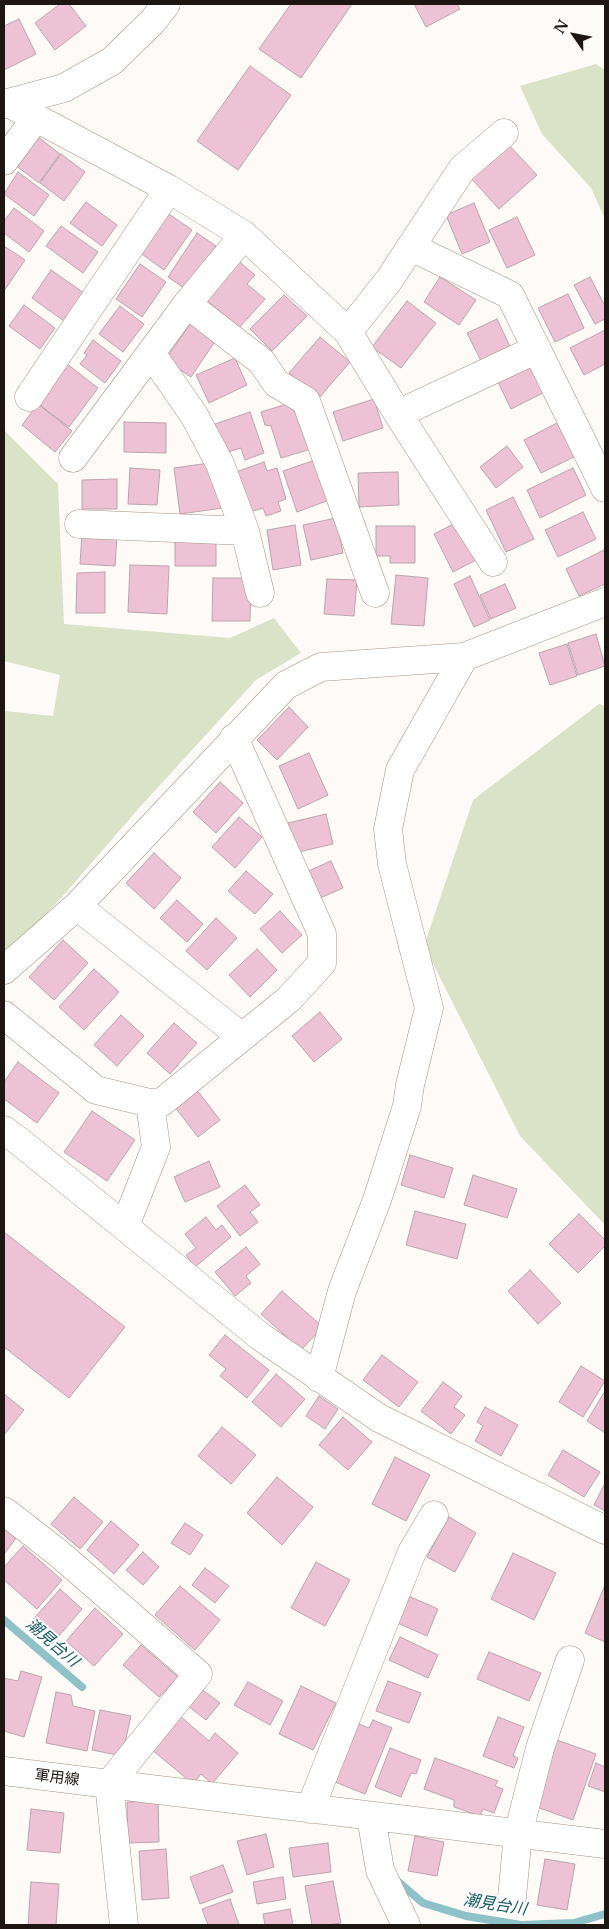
<!DOCTYPE html>
<meta charset="utf-8">
<style>
body{margin:0}
#map{position:relative;width:609px;height:1929px;overflow:hidden;background:#fefaf7;font-family:"Libre Baskerville",serif}
canvas{display:block}
.frame{position:absolute;inset:0;border:5px solid #1d1612;pointer-events:none}
.north{position:absolute;left:549px;top:10px;width:50px;height:50px;-webkit-text-stroke:4px #fff;paint-order:stroke;rotate:303deg;font-size:14px;font-weight:700;line-height:20px;text-align:center;color:#1d1612}
.north::after{content:'';display:block;margin:auto;width:18px;height:22px;background:#1d1612;clip-path:polygon(50% 0,100% 100%,50% 72%,0 100%)}
</style>
<div id="map">
<canvas width="609" height="1929"></canvas>
<div class="frame"></div>
<div class="north">N</div>
</div>
<script>
const ctx = document.querySelector('canvas').getContext('2d');
ctx.lineJoin = 'round';
function paint(path, color) { ctx.fillStyle = color; ctx.fill(path, 'evenodd'); }
const toPath = rows => new Path2D(rows.map(r => 'M' + r).join(''));
function stroke(path, color, width, dash) { ctx.strokeStyle = color; ctx.lineWidth = width; ctx.lineCap = dash ? 'butt' : 'round'; ctx.setLineDash(dash || []); ctx.stroke(path); }
function label(font, color, halo, rows, align = 'center') {
  ctx.font = font + ' "Libre Baskerville","Noto Sans JP",serif'; ctx.lineWidth = 4; ctx.setLineDash([]); ctx.textBaseline = 'middle'; ctx.strokeStyle = halo; ctx.fillStyle = color; for (const [text, x, y, turn = 0] of rows) {
    ctx.save(); ctx.translate(x, y); ctx.rotate((+turn || 0) * Math.PI / 180); ctx.textAlign = isNaN(turn) ? turn : align; if (halo) ctx.strokeText(text, 0, 0); ctx.fillText(text, 0, 0); ctx.restore();
  }
}
paint(toPath([
 [596,64,605,70,605,219,591,188,542,134,520,86],
 [4,430,58,484,64,624,230,638,274,618,301,653,256,680,140,807,62,897,15,947,4,954,4,711,53,716,60,675,4,661],
 [599,704,605,706,605,1225,520,1136,424,946,473,800]
]), '#dae3c8');
stroke(toPath([
 [4,1620,82,1687],
 [395,1879,423,1903,466,1916,521,1925,574,1923,605,1914]
]), '#8fc2c8', 8);
const building = toPath([
 [60,4,69,4,86,26,55,50,35,23,60,4],
 [291,4,352,4,301,78,259,49,291,4],
 [414,4,457,4,460,9,426,27,414,4],
 [19,19,36,54,4,70,4,26,19,19],
 [250,66,291,95,238,170,197,141,250,66],
 [37,136,60,154,39,183,15,165,37,136],
 [507,143,537,175,499,209,470,177,507,143],
 [61,154,85,172,64,201,40,183,61,154],
 [18,172,49,195,34,216,4,194,18,172],
 [86,202,117,225,102,246,70,223,86,202],
 [474,203,490,242,462,254,446,215,474,203],
 [14,208,44,231,29,252,4,233,4,221,14,208],
 [166,212,192,230,164,270,139,252,166,212],
 [517,217,535,255,507,268,489,230,517,217],
 [61,226,98,252,83,273,46,246,61,226],
 [197,233,216,246,187,290,168,277,197,233],
 [4,246,25,260,4,291,4,246],
 [237,260,255,275,247,284,265,299,239,328,204,298,237,260],
 [140,264,166,282,142,317,116,299,140,264],
 [51,270,84,293,64,321,32,298,51,270],
 [440,277,476,300,459,325,424,302,440,277],
 [590,277,605,306,605,319,595,324,574,285,590,277],
 [568,294,584,328,555,342,538,308,568,294],
 [284,295,307,316,272,351,250,329,284,295],
 [407,301,436,323,401,368,372,347,407,301],
 [24,305,55,328,40,349,9,326,24,305],
 [120,306,144,324,123,352,99,334,120,306],
 [497,319,513,353,484,367,467,333,497,319],
 [193,320,218,337,191,377,165,360,193,320],
 [605,330,605,364,584,375,570,348,605,330],
 [320,337,350,362,319,398,289,373,320,337],
 [93,340,121,361,105,383,80,364,87,355,84,353,93,340],
 [235,358,247,385,209,403,196,375,235,358],
 [536,363,549,390,511,409,498,382,536,363],
 [67,364,98,388,69,427,38,404,67,364],
 [374,399,383,428,343,441,333,412,374,399],
 [297,401,311,449,281,458,271,426,265,425,261,412,297,401],
 [38,404,72,431,55,452,22,425,38,404],
 [250,412,264,453,245,460,241,448,225,453,215,424,250,412],
 [124,422,166,423,166,453,124,452,124,422],
 [559,422,576,456,541,473,524,440,559,422],
 [507,446,523,467,496,488,480,467,507,446],
 [318,459,332,499,297,512,283,471,318,459],
 [216,462,223,508,180,514,174,468,216,462],
 [264,462,267,471,277,468,286,499,278,502,281,511,266,516,263,508,246,513,233,473,264,462],
 [130,468,160,470,157,505,128,504,130,468],
 [573,468,586,495,540,518,527,490,573,468],
 [398,472,399,505,359,507,358,473,398,472],
 [117,479,117,509,82,509,82,480,117,479],
 [513,497,534,539,506,552,486,510,513,497],
 [583,512,596,539,558,557,545,530,583,512],
 [336,518,343,553,311,560,303,525,336,518],
 [457,522,476,560,453,572,434,534,457,522],
 [295,525,301,565,273,570,267,530,295,525],
 [376,526,415,526,415,563,390,563,390,556,376,556,376,526],
 [82,534,117,536,115,566,80,564,82,534],
 [175,537,216,538,216,566,175,566,175,537],
 [604,550,605,554,605,584,579,596,566,569,604,550],
 [130,565,169,566,167,614,128,612,130,565],
 [105,572,105,613,76,613,77,573,105,572],
 [396,575,428,578,424,626,391,624,396,575],
 [470,576,490,620,474,627,454,584,470,576],
 [213,578,251,578,250,621,212,621,213,578],
 [327,579,357,580,354,616,324,614,327,579],
 [505,584,516,608,491,619,480,595,505,584],
 [596,634,605,666,578,675,568,643,596,634],
 [567,644,577,676,550,685,539,653,567,644],
 [289,707,308,727,277,760,257,740,289,707],
 [309,753,328,795,298,809,279,766,309,753],
 [220,782,243,803,216,833,193,812,220,782],
 [326,814,333,844,294,853,288,823,326,814],
 [239,817,262,837,235,868,212,847,239,817],
 [154,853,181,878,154,909,126,883,154,853],
 [331,861,343,888,318,899,306,872,331,861],
 [246,871,273,894,255,914,228,891,246,871],
 [177,900,203,924,187,942,160,918,177,900],
 [280,911,302,935,282,953,260,929,280,911],
 [216,918,237,938,207,970,186,951,216,918],
 [63,940,88,963,54,1000,29,977,63,940],
 [257,949,277,970,250,997,229,975,257,949],
 [94,969,119,992,84,1030,59,1007,94,969],
 [320,1012,342,1039,314,1062,292,1036,320,1012],
 [121,1015,144,1036,117,1066,94,1045,121,1015],
 [174,1023,197,1043,170,1074,147,1053,174,1023],
 [18,1062,59,1093,37,1123,4,1099,4,1082,18,1062],
 [197,1090,220,1120,198,1137,175,1107,197,1090],
 [92,1111,135,1140,107,1181,64,1152,92,1111],
 [410,1155,453,1168,444,1198,401,1185,410,1155],
 [209,1161,220,1187,185,1202,174,1177,209,1161],
 [473,1175,517,1189,507,1218,464,1205,473,1175],
 [245,1185,260,1205,250,1212,258,1222,240,1236,217,1206,245,1185],
 [415,1211,466,1224,457,1259,406,1245,415,1211],
 [579,1214,605,1240,605,1246,578,1273,549,1244,579,1214],
 [206,1217,216,1230,222,1225,231,1237,195,1267,186,1255,196,1248,185,1234,206,1217],
 [4,1232,125,1327,69,1398,4,1347,4,1232],
 [246,1247,260,1264,246,1276,251,1283,235,1296,215,1272,246,1247],
 [530,1270,561,1303,538,1324,508,1291,530,1270],
 [282,1291,323,1327,301,1350,261,1314,282,1291],
 [225,1335,269,1370,247,1398,220,1376,226,1369,209,1355,225,1335],
 [382,1355,418,1382,399,1407,363,1380,382,1355],
 [581,1366,605,1381,583,1417,559,1402,581,1366],
 [276,1374,305,1399,281,1427,252,1402,276,1374],
 [443,1382,462,1396,454,1407,465,1415,451,1434,421,1411,443,1382],
 [605,1391,605,1433,587,1421,605,1391],
 [4,1394,24,1410,4,1435,4,1394],
 [319,1396,338,1409,325,1429,306,1416,319,1396],
 [485,1407,518,1425,501,1456,475,1441,483,1426,477,1422,485,1407],
 [343,1417,372,1442,348,1470,319,1445,343,1417],
 [222,1427,256,1455,231,1484,198,1456,222,1427],
 [563,1450,600,1472,584,1497,548,1475,563,1450],
 [395,1457,430,1475,406,1521,372,1504,395,1457],
 [277,1477,313,1507,282,1545,247,1513,277,1477],
 [605,1483,605,1511,594,1505,605,1483],
 [74,1497,103,1522,80,1549,51,1524,74,1497],
 [449,1517,476,1533,455,1572,427,1557,449,1517],
 [111,1521,139,1545,114,1574,87,1550,111,1521],
 [185,1523,203,1535,190,1555,171,1543,185,1523],
 [4,1526,17,1537,4,1554,4,1526],
 [23,1546,62,1580,37,1609,4,1580,4,1567,23,1546],
 [143,1552,159,1567,143,1585,126,1570,143,1552],
 [513,1553,556,1573,534,1620,491,1599,513,1553],
 [316,1562,350,1580,325,1626,291,1608,316,1562],
 [205,1568,229,1586,215,1603,192,1585,205,1568],
 [605,1585,605,1642,585,1633,605,1585],
 [180,1586,220,1620,195,1650,155,1615,180,1586],
 [60,1589,82,1609,52,1644,29,1624,60,1589],
 [406,1595,438,1609,427,1636,395,1622,406,1595],
 [95,1608,123,1634,94,1666,66,1641,95,1608],
 [400,1637,438,1655,428,1678,389,1660,400,1637],
 [141,1645,178,1677,159,1697,123,1665,141,1645],
 [489,1652,541,1673,529,1701,477,1679,489,1652],
 [21,1671,42,1677,24,1737,4,1731,4,1678,18,1681,21,1671],
 [388,1681,421,1693,409,1723,376,1711,388,1681],
 [248,1682,283,1701,270,1725,234,1705,248,1682],
 [196,1685,220,1703,206,1720,183,1702,196,1685],
 [301,1686,336,1703,313,1750,279,1734,301,1686],
 [56,1692,71,1695,73,1706,95,1711,87,1751,46,1743,56,1692],
 [100,1710,131,1716,122,1756,92,1750,100,1710],
 [180,1716,209,1741,215,1733,238,1753,212,1784,201,1774,193,1784,151,1749,180,1716],
 [498,1717,524,1727,513,1756,518,1758,514,1768,483,1756,498,1717],
 [373,1720,392,1728,365,1794,335,1782,359,1724,369,1728,373,1720],
 [557,1740,596,1754,573,1820,534,1806,557,1740],
 [390,1748,421,1760,416,1774,411,1773,401,1797,375,1787,390,1748],
 [435,1758,498,1781,495,1786,503,1789,494,1813,483,1809,480,1816,454,1807,454,1800,424,1789,435,1758],
 [596,1763,605,1767,605,1792,588,1786,596,1763],
 [158,1801,159,1842,128,1843,127,1802,158,1801],
 [31,1809,64,1813,60,1853,27,1850,31,1809],
 [266,1834,274,1867,247,1875,237,1841,266,1834],
 [415,1836,444,1842,437,1876,408,1871,415,1836],
 [328,1843,331,1872,293,1877,289,1848,328,1843],
 [166,1849,169,1898,142,1900,139,1851,166,1849],
 [545,1859,575,1864,567,1910,537,1905,545,1859],
 [223,1865,233,1892,200,1904,190,1877,223,1865],
 [283,1877,286,1899,257,1904,253,1882,283,1877],
 [333,1881,341,1923,327,1925,312,1925,305,1886,333,1881],
 [31,1882,59,1884,56,1925,28,1925,31,1882],
 [230,1899,239,1925,208,1925,202,1909,230,1899],
 [290,1909,293,1925,265,1925,263,1914,290,1909]
]);
paint(building, '#edc2d4');
stroke(building, '#bba4ad', 1);
const minor = toPath([
 [10,104,169,189,244,235,348,332,398,414,493,562],
 [4,161,36,118],
 [411,247,510,295,605,488],
 [187,304,262,362,276,383,306,401,375,593],
 [348,332,389,280,462,169,504,133],
 [151,353,194,415,220,464,245,531,260,593],
 [29,397,169,189],
 [398,414,537,349],
 [73,458,187,304,244,235],
 [79,524,245,531],
 [77,906,242,1037],
 [4,970,77,906,286,685,321,667,464,657,605,602],
 [4,1015,96,1090,150,1103,162,1102,289,999,322,963,322,934,234,738],
 [4,1130,20,1142,261,1337,379,1418,605,1530],
 [125,1226,156,1147,150,1103],
 [319,1378,342,1291,377,1200,407,1106,410,1085,429,1008,392,864,388,829,400,770,464,657],
 [4,1511,57,1552,198,1674,109,1784],
 [109,1784,605,1844],
 [310,1809,412,1552,434,1515],
 [371,1817,380,1870,406,1925],
 [512,1897,518,1834,540,1748,570,1660]
]);
const tertiary = toPath([
 [4,104,64,88,112,61,153,21,166,4],
 [4,1771,109,1784,124,1925]
]);
stroke(minor, '#a69286', 29);
stroke(tertiary, '#a69286', 29);
stroke(minor, '#fff', 28);
stroke(tertiary, '#fff', 28);
label('15px', '#1d1612', '#fff', [
 ["軍用線",57,1778,7]
]);
label('italic 16px', '#125961', '#fff', [
 ["潮見台川",52,1643,41],
 ["潮見台川",495,1905,9]
]);
</script>
